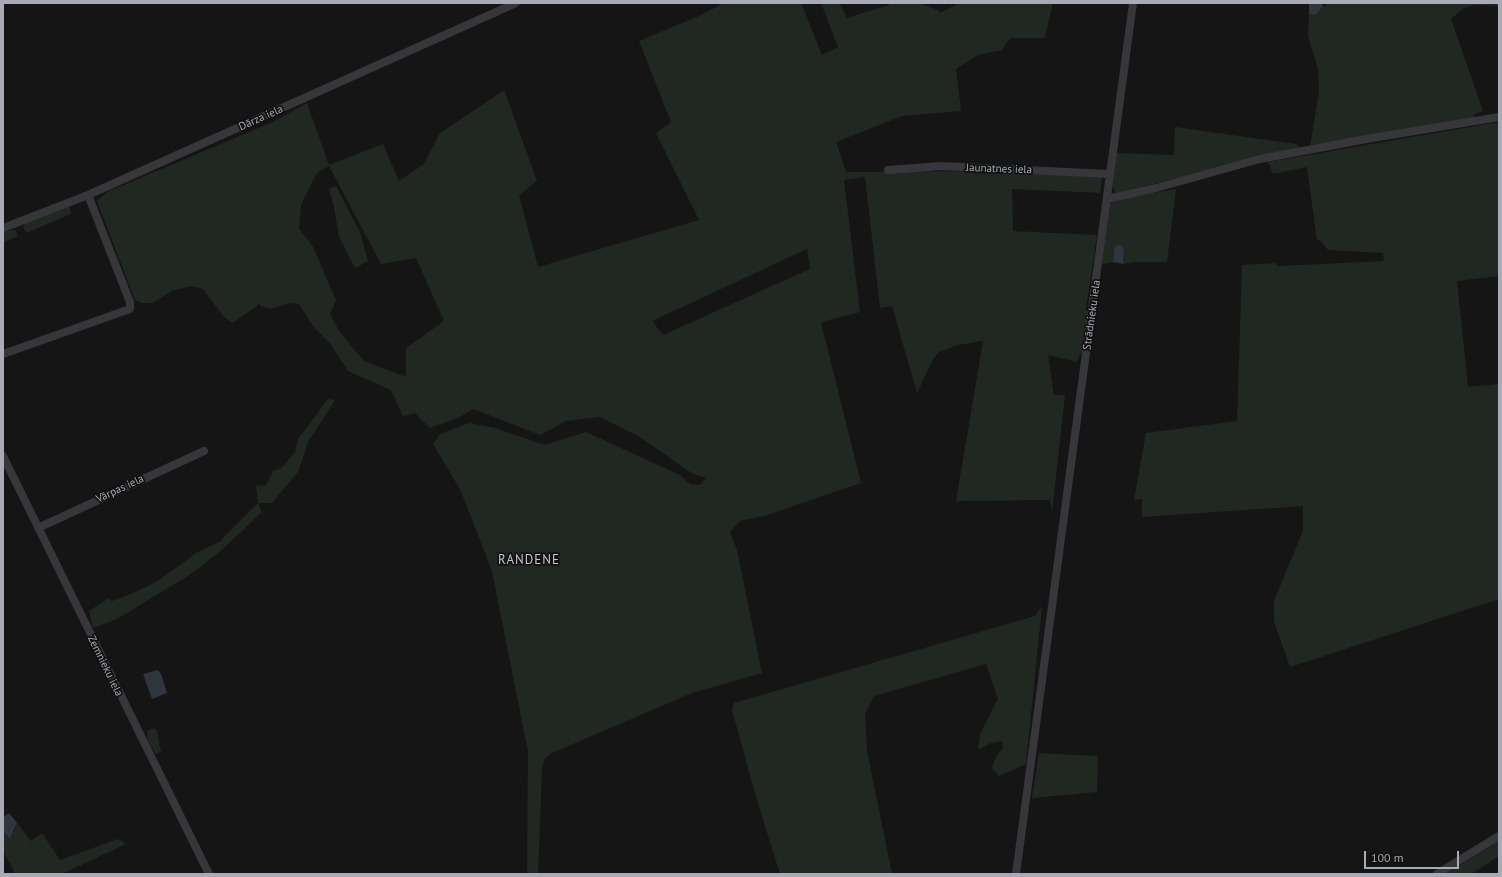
<!DOCTYPE html>
<meta charset="utf-8">
<style>
body{margin:0}
#map{position:relative;width:1502px;height:877px;overflow:hidden;background:#151516;font-family:"PT Sans",sans-serif}
canvas{display:block}
.frame{position:absolute;inset:0;border:4px solid #a8abb5;pointer-events:none}
.scale{position:absolute;left:1364px;top:851px;width:95px;height:18px;box-sizing:border-box;border:2px solid #a8abb5;border-top:0;padding-left:5px;font-size:12px;line-height:14px;white-space:nowrap;color:#a8abb5;-webkit-text-stroke:3px #101011;paint-order:stroke}
</style>
<div id="map">
<canvas width="1502" height="877"></canvas>
<div class="frame"></div>
<div class="scale">100 m</div>
</div>
<script>
const ctx = document.querySelector('canvas').getContext('2d');
ctx.lineJoin = 'round';
function paint(path, color) { ctx.fillStyle = color; ctx.fill(path, 'evenodd'); }
const toPath = rows => new Path2D(rows.map(r => 'M' + r).join(''));
function stroke(path, color, width, dash) { ctx.strokeStyle = color; ctx.lineWidth = width; ctx.lineCap = dash ? 'butt' : 'round'; ctx.setLineDash(dash || []); ctx.stroke(path); }
function label(font, color, halo, rows, align = 'center') {
  ctx.font = font + ' "PT Sans",sans-serif'; ctx.lineWidth = 3.5; ctx.setLineDash([]); ctx.textBaseline = 'middle'; ctx.strokeStyle = halo; ctx.fillStyle = color; for (const [text, x, y, turn = 0] of rows) {
    ctx.save(); ctx.translate(x, y); ctx.rotate((+turn || 0) * Math.PI / 180); ctx.textAlign = isNaN(turn) ? turn : align; if (halo) ctx.strokeText(text, 0, 0); ctx.fillText(text, 0, 0); ctx.restore();
  }
}
paint(toPath([
 [724,3,801,3,822,55,838,47,821,3,839,3,847,18,889,5,889,3,918,3,938,10,940,13,959,3,1053,3,1045,38,1010,38,1002,50,978,55,956,69,961,111,902,116,836,142,846,172,968,171,1102,177,1100,193,1012,189,1013,231,1097,235,1086,309,1089,312,1088,320,1082,351,1077,362,1048,355,1054,395,1065,395,1052,512,1050,500,956,501,983,341,958,345,939,352,933,359,917,393,892,306,880,308,865,177,844,180,860,312,821,322,861,483,764,516,740,521,730,532,737,550,762,673,692,693,550,754,544,760,542,769,538,874,527,874,528,751,492,571,460,489,433,444,440,434,469,423,495,428,544,445,586,432,680,475,690,484,700,485,706,478,693,474,638,436,600,417,566,421,540,435,473,409,460,417,430,428,415,413,403,416,391,390,348,371,331,345,313,326,299,304,289,303,271,309,260,306,258,302,257,306,233,323,224,317,203,289,191,286,172,291,152,303,142,303,135,300,97,201,107,192,273,122,307,103,329,165,383,144,399,181,424,164,440,133,504,90,537,181,519,195,538,267,699,220,656,133,671,122,639,41,699,16],
 [329,166,381,264,416,258,444,321,406,348,406,377,364,361,339,331,330,314,336,300,313,247,299,228,301,205,317,173],
 [807,249,810,269,663,335,652,321],
 [1328,3,1499,3,1499,6,1475,5,1464,8,1451,19,1483,111,1475,114,1472,119,1310,146,1319,92,1318,69,1308,36,1309,14,1315,15],
 [1499,122,1499,276,1457,281,1468,387,1499,384,1499,599,1290,667,1274,622,1274,601,1303,531,1303,506,1142,517,1142,499,1134,500,1146,433,1237,421,1242,265,1275,263,1278,266,1384,261,1383,253,1328,250,1320,240,1317,241,1307,167,1273,174,1268,162],
 [1175,127,1296,144,1301,148,1116,193,1112,187,1111,180,1114,153,1174,155],
 [336,186,360,232,368,261,355,268,339,237,334,207,329,189],
 [1176,189,1167,262,1134,262,1123,264,1124,257,1114,249,1113,262,1102,264,1109,204,1122,198],
 [69,206,71,214,26,233,23,226,26,222],
 [11,230,15,230,18,236,3,242,3,232],
 [328,399,335,400,308,442,298,472,272,503,258,503,262,512,224,548,191,574,117,619,93,628,89,611,109,598,112,601,136,592,158,581,196,553,219,542,258,503,256,486,266,485,273,471,282,468,295,452,298,439],
 [1042,606,1026,764,999,776,992,768,996,757,1003,748,1002,741,991,743,978,750,980,735,998,699,986,664,874,696,865,714,867,750,892,874,780,874,756,797,732,710,734,703,1035,616],
 [154,728,157,731,161,752,156,754,148,741,147,731],
 [1039,753,1098,756,1097,792,1032,798],
 [17,823,31,841,42,833,60,860,118,839,126,844,62,874,14,874,13,869,3,851,3,832,4,834,14,832],
 [1499,841,1499,856,1471,874,1446,874]
]), '#212822');
paint(toPath([
 [1309,3,1322,3,1323,7,1315,15,1309,14],
 [1117,245,1121,246,1124,250,1123,264,1113,262,1114,249],
 [158,670,161,674,167,693,152,699,143,674],
 [9,813,17,823,10,838,3,832,3,817]
]), '#2f363d');
stroke(toPath([
 [888,170,941,166,1109,174],
 [1107,199,1156,188,1260,159,1372,138,1499,117],
 [3,228,88,195,516,3],
 [3,354,130,309,130,302,88,195],
 [3,456,209,874],
 [38,528,204,451],
 [1016,874,1133,3],
 [1437,874,1499,836]
]), '#36363b', 8);
label('11px', '#a8abb5', '#101011', [
 ["Dārza iela",261,118,-24],
 ["Jaunatnes iela",999,169,2],
 ["Strādnieku iela",1092,315,-82],
 ["Vārpas iela",120,489,-25],
 ["Zemnieku iela",105,666,64]
]);
ctx.letterSpacing = '1px';
label('13px', '#c8cad1', '#101011', [
 ["RANDENE",529,560]
]);
ctx.letterSpacing = '0px';
</script>
